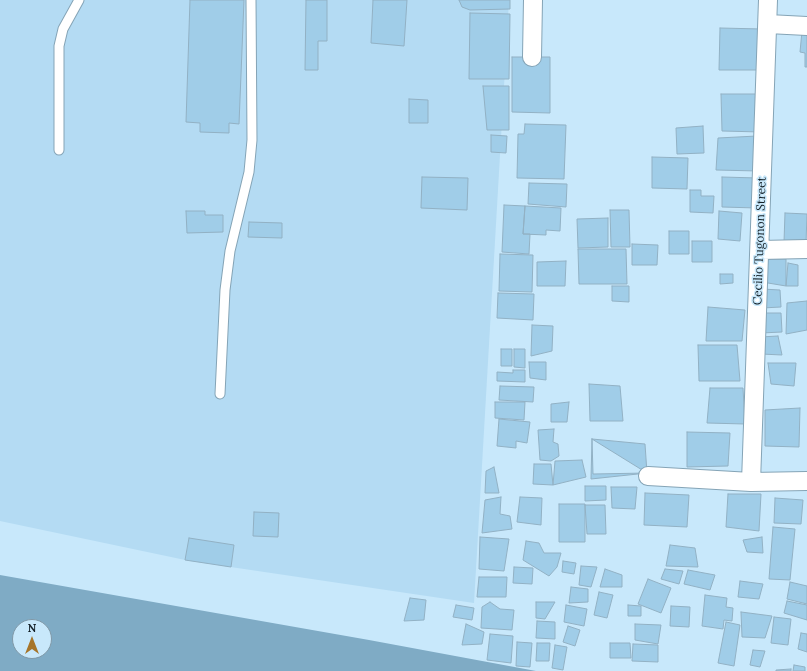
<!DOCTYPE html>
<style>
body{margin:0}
#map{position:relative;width:807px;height:671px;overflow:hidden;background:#c8e8fb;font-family:Lora,serif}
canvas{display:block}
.north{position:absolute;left:12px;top:619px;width:40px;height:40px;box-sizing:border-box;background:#c8e8fb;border:1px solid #8098a7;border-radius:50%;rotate:0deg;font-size:11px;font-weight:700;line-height:16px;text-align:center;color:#152128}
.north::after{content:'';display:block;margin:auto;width:14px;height:18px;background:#a6752a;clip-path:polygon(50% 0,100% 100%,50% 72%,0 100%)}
</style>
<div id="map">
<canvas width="807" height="671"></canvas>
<div class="north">N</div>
</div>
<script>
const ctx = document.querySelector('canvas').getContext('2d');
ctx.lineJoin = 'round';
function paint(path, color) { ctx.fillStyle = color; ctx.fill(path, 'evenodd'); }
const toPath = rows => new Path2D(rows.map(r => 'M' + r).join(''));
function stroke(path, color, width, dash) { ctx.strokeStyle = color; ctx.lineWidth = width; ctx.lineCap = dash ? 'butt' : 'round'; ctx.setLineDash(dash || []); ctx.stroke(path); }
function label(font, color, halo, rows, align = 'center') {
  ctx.font = font + ' Lora,serif'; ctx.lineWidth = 3; ctx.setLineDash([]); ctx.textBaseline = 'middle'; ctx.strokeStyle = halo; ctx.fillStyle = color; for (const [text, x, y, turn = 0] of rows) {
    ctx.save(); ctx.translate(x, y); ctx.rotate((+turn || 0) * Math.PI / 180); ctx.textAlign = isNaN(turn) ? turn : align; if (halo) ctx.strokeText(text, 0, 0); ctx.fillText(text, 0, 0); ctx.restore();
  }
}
paint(toPath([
 [0,0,509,0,474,603,190,561,0,521]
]), '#b4dbf3');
paint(toPath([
 [0,575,369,640,536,671,0,671],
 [20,627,44,627,44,651,20,651]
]), '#7fabc5');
const building = toPath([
 [190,0,244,0,239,124,229,123,229,133,200,132,200,123,186,122,190,0],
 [306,0,327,0,327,41,318,41,318,70,305,70,306,0],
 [373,0,407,0,404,46,371,43,373,0],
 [459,0,510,0,510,9,470,10,462,7,459,0],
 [470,13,510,14,509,79,469,79,470,13],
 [720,28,762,29,762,70,719,70,720,28],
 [802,31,807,31,807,67,805,67,805,53,800,52,802,31],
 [512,57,550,57,550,113,512,112,512,57],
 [483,86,509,86,509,130,487,130,483,86],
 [721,94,761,94,761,132,722,131,721,94],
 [409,99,428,100,428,123,409,123,409,99],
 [525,124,566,125,564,179,517,178,518,134,524,134,525,124],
 [703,126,704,153,677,154,676,128,703,126],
 [491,135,507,136,506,153,491,152,491,135],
 [757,136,758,171,716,170,718,138,757,136],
 [652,157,688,158,687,189,652,188,652,157],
 [422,177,468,178,467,210,421,208,422,177],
 [722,177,758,178,757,208,722,207,722,177],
 [529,183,567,184,566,207,528,204,529,183],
 [690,190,701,190,701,196,714,196,713,213,690,212,690,190],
 [504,205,525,206,523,234,530,234,529,254,502,252,504,205],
 [525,206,561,208,560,231,546,230,546,235,523,234,525,206],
 [610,210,629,210,630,247,611,247,610,210],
 [186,211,205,211,205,215,223,215,223,232,187,233,186,211],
 [719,211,742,213,740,241,718,239,719,211],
 [785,213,807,214,806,243,784,242,785,213],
 [608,218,608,247,578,248,577,219,608,218],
 [249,222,282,223,282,238,248,237,249,222],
 [669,231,689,231,689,254,669,254,669,231],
 [692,241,712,241,712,262,692,262,692,241],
 [632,244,658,245,657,265,632,265,632,244],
 [578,249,626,249,627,284,579,284,578,249],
 [500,254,533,255,532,292,499,291,500,254],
 [763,259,786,259,786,286,762,282,763,259],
 [566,261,565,286,537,286,537,262,566,261],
 [788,263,798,265,798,286,786,286,788,263],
 [720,274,733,274,733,283,720,284,720,274],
 [612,286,629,286,629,302,612,301,612,286],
 [762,289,780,290,781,307,762,308,762,289],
 [498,293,534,294,533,320,497,318,498,293],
 [807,301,807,330,786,334,787,303,807,301],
 [708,307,745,310,742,341,706,341,708,307],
 [762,313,781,313,782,332,761,333,762,313],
 [532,325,553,326,552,351,531,356,532,325],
 [778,336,782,355,761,354,760,337,778,336],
 [698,345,737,345,740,381,699,381,698,345],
 [501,349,512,349,512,366,501,366,501,349],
 [514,349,525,349,525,368,514,367,514,349],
 [529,362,546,362,546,380,530,378,529,362],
 [768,363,796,363,794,386,771,384,768,363],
 [513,370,525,370,525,382,497,381,497,372,513,373,513,370],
 [589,384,620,386,623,421,590,421,589,384],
 [500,386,534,387,533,402,499,400,500,386],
 [710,388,743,388,745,424,707,423,710,388],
 [495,402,525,402,524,420,495,418,495,402],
 [569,402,567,422,551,422,551,404,569,402],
 [800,408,799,447,765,446,765,410,800,408],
 [499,419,530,422,527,443,516,441,516,448,497,446,499,419],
 [554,429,553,442,558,444,559,456,551,461,540,460,538,430,554,429],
 [687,432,730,433,728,466,687,467,687,432],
 [592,439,647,473,593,474,592,439],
 [592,439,645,444,647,473,591,479,592,439],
 [582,460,586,477,553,485,555,461,582,460],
 [534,464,551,464,553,485,533,484,534,464],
 [494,467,499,493,485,493,486,471,494,467],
 [585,486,606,486,606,500,585,501,585,486],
 [611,487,637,487,635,509,612,508,611,487],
 [645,493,689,495,687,527,644,525,645,493],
 [728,494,761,494,759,531,726,527,728,494],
 [501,497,500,514,510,516,512,529,482,533,485,500,501,497],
 [520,497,542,498,541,525,517,522,520,497],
 [775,498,803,500,801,524,774,523,775,498],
 [559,504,585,504,585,542,559,542,559,504],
 [585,505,605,505,606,534,587,534,585,505],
 [254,512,279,513,278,537,253,536,254,512],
 [773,527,795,529,790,580,769,579,773,527],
 [480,537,509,539,504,571,479,569,480,537],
 [762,537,763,553,747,552,743,540,762,537],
 [189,538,234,545,231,567,185,560,189,538],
 [526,541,539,543,544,553,561,553,557,567,549,576,523,560,526,541],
 [670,545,695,548,698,567,666,566,670,545],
 [563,561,576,563,574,574,562,572,563,561],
 [581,566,597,567,591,587,579,585,581,566],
 [514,567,533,568,532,584,513,583,514,567],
 [605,569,622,575,622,587,600,587,605,569],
 [665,569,683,571,679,584,661,579,665,569],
 [688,570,715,575,710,590,684,584,688,570],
 [479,577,507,577,506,597,477,597,479,577],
 [648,579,671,588,661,613,638,604,648,579],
 [740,581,763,584,759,599,738,597,740,581],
 [790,582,807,586,807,604,787,599,790,582],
 [571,587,588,589,588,602,569,603,571,587],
 [599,592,613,595,607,618,594,615,599,592],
 [705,595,727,598,726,607,733,608,732,621,724,620,723,629,702,626,705,595],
 [410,598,426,600,424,620,404,621,410,598],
 [787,601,807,605,807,620,784,613,787,601],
 [490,602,500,609,514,610,512,630,481,628,482,607,490,602],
 [536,602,555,602,545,619,536,618,536,602],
 [456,605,474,608,472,620,453,617,456,605],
 [566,605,587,609,584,626,564,622,566,605],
 [628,605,641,606,641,616,628,616,628,605],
 [671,606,690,607,689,627,670,626,671,606],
 [741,612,772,616,765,638,742,637,741,612],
 [774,617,791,619,788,645,771,643,774,617],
 [537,621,555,622,555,639,536,638,537,621],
 [726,622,740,625,734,666,718,663,726,622],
 [466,624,484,632,482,644,462,645,466,624],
 [635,624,661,625,658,644,635,640,635,624],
 [568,626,580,630,575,646,563,642,568,626],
 [801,633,807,634,807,652,798,649,801,633],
 [490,634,513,636,511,663,487,660,490,634],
 [517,642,532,643,530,667,516,666,517,642],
 [537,643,550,643,549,661,536,661,537,643],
 [610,643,630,643,631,658,610,658,610,643],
 [633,644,658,645,658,662,632,661,633,644],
 [555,645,567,647,563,670,552,668,555,645],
 [753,650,765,651,760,667,750,665,753,650],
 [794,665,805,667,805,671,793,671,794,665],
 [791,669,791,671,776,671,776,670,791,669]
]);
paint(building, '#a0cde8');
stroke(building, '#92b1c4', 1);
const service = toPath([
 [59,150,59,46,63,29,79,0],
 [220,394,225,290,230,251,249,172,252,140,251,0]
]);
const minor = toPath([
 [768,24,807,26],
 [532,57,533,0],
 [760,250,807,249],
 [648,476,751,482,807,481],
 [751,482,768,0]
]);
stroke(service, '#85a4b6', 11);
stroke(minor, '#85a4b6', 20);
stroke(service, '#fff', 9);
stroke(minor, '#fff', 18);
label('12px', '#152128', '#c8e8fb', [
 ["Cecilio Tugonon Street",760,241,-88]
]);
</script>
